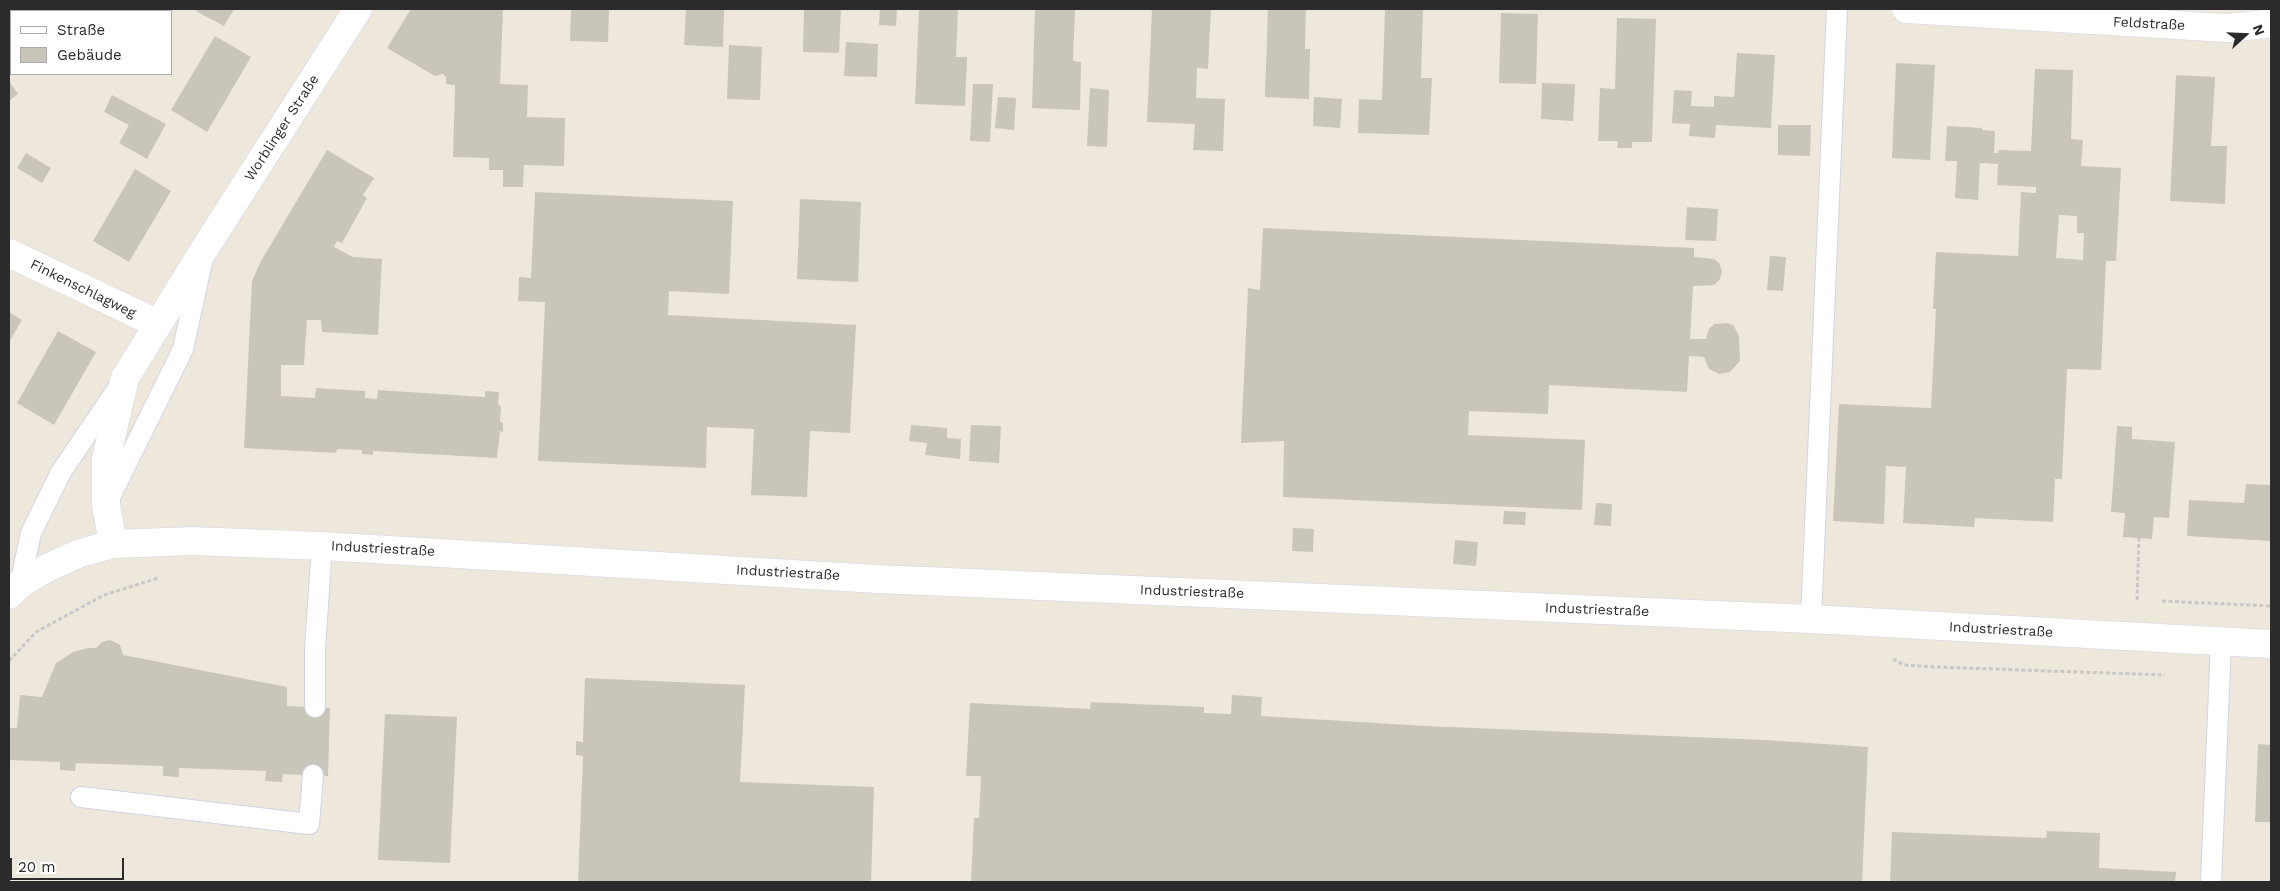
<!DOCTYPE html>
<meta charset="utf-8">
<style>
body{margin:0}
#map{position:relative;width:2280px;height:891px;overflow:hidden;background:#eee7dc;font-family:"Work Sans",sans-serif}
canvas{display:block}
.frame{position:absolute;inset:0;border:10px solid #2b2b2b;pointer-events:none}
.legend{position:absolute;left:10px;top:10px;width:162px;height:65px;box-sizing:border-box;background:#fff;border:1px solid #aaa;margin:0;padding:6px 9px;list-style:none;font-size:15px;color:#2b2b2b}
.legend li{display:flex;align-items:center;gap:10px;height:25px}
.legend b{width:25px;border:1px solid #aaa}
.north{position:absolute;left:2220px;top:10px;width:50px;height:50px;-webkit-text-stroke:4px #fff;paint-order:stroke;rotate:70deg;font-size:14px;font-weight:700;line-height:20px;text-align:center;color:#2b2b2b}
.north::after{content:'';display:block;margin:auto;width:18px;height:22px;background:#2b2b2b;clip-path:polygon(50% 0,100% 100%,50% 72%,0 100%)}
.scale{position:absolute;left:10px;top:858px;width:114px;height:22px;box-sizing:border-box;border:2px solid #2b2b2b;border-top:0;padding-left:6px;font-size:15px;line-height:18px;white-space:nowrap;color:#2b2b2b;-webkit-text-stroke:4px #fff;paint-order:stroke}
</style>
<div id="map">
<canvas width="2280" height="891"></canvas>
<div class="frame"></div>
<ul class="legend">
<li><b style="height:6px;background:#fff"></b>Straße</li>
<li><b style="height:14px;background:#c9c5bb"></b>Gebäude</li>
</ul>
<div class="north">N</div>
<div class="scale">20 m</div>
</div>
<script>
const ctx = document.querySelector('canvas').getContext('2d');
ctx.lineJoin = 'round';
function paint(path, color) { ctx.fillStyle = color; ctx.fill(path, 'evenodd'); }
const toPath = rows => new Path2D(rows.map(r => 'M' + r).join(''));
function stroke(path, color, width, dash) { ctx.strokeStyle = color; ctx.lineWidth = width; ctx.lineCap = dash ? 'butt' : 'round'; ctx.setLineDash(dash || []); ctx.stroke(path); }
function label(font, color, halo, rows, align = 'center') {
  ctx.font = font + ' "Work Sans",sans-serif'; ctx.lineWidth = 4.5; ctx.setLineDash([]); ctx.textBaseline = 'middle'; ctx.strokeStyle = halo; ctx.fillStyle = color; for (const [text, x, y, turn = 0] of rows) {
    ctx.save(); ctx.translate(x, y); ctx.rotate((+turn || 0) * Math.PI / 180); ctx.textAlign = isNaN(turn) ? turn : align; if (halo) ctx.strokeText(text, 0, 0); ctx.fillText(text, 0, 0); ctx.restore();
  }
}
paint(toPath([
 [197,9,234,9,224,26,196,11],
 [411,9,503,9,500,84,528,85,527,117,565,118,564,166,524,165,523,187,503,187,503,170,489,170,489,158,453,157,455,85,446,84,446,77,443,74,435,76,387,48],
 [571,9,609,9,608,42,570,41],
 [686,9,724,9,723,47,684,45],
 [804,9,841,9,839,53,803,52],
 [880,9,897,9,896,26,879,25],
 [919,9,958,9,956,57,967,57,965,106,915,104],
 [1035,9,1075,9,1073,61,1081,62,1080,110,1032,108],
 [1152,9,1211,9,1208,69,1197,68,1196,98,1225,99,1223,151,1193,150,1195,124,1147,122],
 [1268,9,1306,9,1305,49,1310,49,1309,99,1265,97],
 [1385,9,1423,9,1421,78,1432,78,1429,135,1358,133,1359,99,1382,100],
 [9,11,11,14,11,50,9,52],
 [1501,13,1538,14,1536,84,1499,83],
 [1617,18,1656,19,1652,142,1632,142,1632,148,1617,148,1618,141,1598,141,1600,88,1615,89],
 [215,36,251,57,207,132,171,110],
 [846,42,878,44,877,77,844,76],
 [729,45,762,47,760,100,727,99],
 [1737,53,1775,55,1771,128,1716,125,1715,138,1689,136,1690,124,1672,123,1674,90,1692,91,1691,106,1714,107,1714,96,1734,97],
 [1896,63,1935,65,1930,160,1892,158],
 [2035,69,2073,70,2071,139,2083,140,2081,166,2121,168,2116,261,2106,261,2101,370,2067,369,2062,479,2055,479,2053,522,1975,518,1974,527,1903,523,1906,467,1886,466,1884,524,1833,521,1839,404,1931,408,1936,309,1933,309,1936,252,2018,256,2021,192,2036,193,2036,187,1997,185,1998,164,1980,163,1978,200,1955,198,1957,161,1945,161,1947,126,1982,128,1982,130,1995,131,1994,153,1998,153,1999,150,2031,151],
 [2059,215,2077,216,2077,233,2084,233,2083,260,2056,258],
 [2176,75,2215,77,2211,146,2227,146,2225,204,2170,201],
 [9,81,18,94,9,101],
 [1542,83,1575,84,1573,121,1541,119],
 [973,84,993,84,990,142,970,141],
 [1090,88,1109,90,1107,147,1087,146],
 [112,95,166,124,147,159,119,143,129,125,104,112],
 [998,97,1016,98,1014,130,995,128],
 [1314,97,1342,99,1340,128,1313,126],
 [1778,125,1811,125,1810,156,1778,155],
 [327,150,374,178,363,195,367,198,342,243,337,241,334,247,353,257,382,259,378,335,322,332,321,320,307,320,304,365,281,365,281,396,315,398,316,388,365,391,365,398,377,399,378,390,485,397,485,391,499,392,498,405,501,406,500,422,503,423,503,432,500,431,497,458,373,451,373,455,362,454,362,450,337,449,336,453,244,448,252,281,261,261],
 [26,153,51,168,42,183,17,168],
 [135,169,171,191,129,262,93,241],
 [535,192,733,201,729,294,669,291,668,315,856,325,850,433,810,431,807,497,751,495,754,429,707,427,706,468,538,461,545,302,518,301,519,277,531,278],
 [800,199,861,202,858,282,797,279],
 [1687,207,1718,209,1716,241,1685,240],
 [1263,228,1694,248,1694,257,1714,259,1719,263,1722,271,1720,279,1714,285,1693,286,1690,339,1706,339,1709,329,1714,324,1728,323,1734,326,1739,336,1740,361,1730,372,1719,374,1709,369,1704,357,1689,356,1687,392,1549,385,1548,414,1469,411,1468,435,1585,440,1582,510,1283,497,1284,441,1241,443,1248,288,1260,290],
 [1770,256,1786,257,1783,291,1767,290],
 [9,312,22,320,9,342],
 [58,331,96,352,54,425,17,403],
 [911,425,947,428,947,438,961,439,960,459,925,455,927,443,909,441],
 [971,425,1001,426,999,463,969,461],
 [2117,426,2132,427,2132,439,2175,442,2169,518,2154,517,2152,539,2123,537,2125,513,2111,512],
 [2246,484,2271,485,2271,541,2187,536,2189,500,2244,503],
 [1596,503,1612,504,1611,526,1594,525],
 [1504,511,1526,512,1525,525,1503,524],
 [1293,528,1314,529,1313,552,1292,551],
 [1455,540,1478,542,1476,566,1453,564],
 [110,640,120,645,123,655,287,687,287,706,330,708,328,776,283,774,282,782,265,781,266,771,179,768,179,777,163,776,163,766,76,763,75,771,60,770,60,762,9,760,9,728,17,728,20,695,42,697,56,663,73,652,88,648,96,648,102,642],
 [585,678,745,685,740,782,874,787,871,882,578,882,583,756,576,755,576,741,583,742],
 [1232,695,1262,697,1261,716,1425,726,1766,740,1868,747,1862,882,971,882,974,818,979,818,981,776,966,776,970,703,1090,709,1091,702,1204,707,1204,713,1231,714],
 [385,714,457,717,450,863,378,860],
 [2258,744,2271,745,2271,822,2255,822],
 [2047,831,2100,833,2099,868,2176,872,2175,882,1890,882,1892,832,2046,838]
]), '#c9c5bb');
const lane = toPath([
 [108,501,183,349,202,262],
 [20,584,31,533,61,472,118,388],
 [1811,619,1837,9],
 [315,707,315,648,322,546],
 [81,797,309,824,313,775],
 [2211,882,2221,642]
]);
const street = toPath([
 [1906,9,2227,28,2266,24,2271,21],
 [9,253,158,324]
]);
const secondary = toPath([
 [113,544,106,505,106,459,125,378,205,248,358,9],
 [9,595,20,584,47,568,80,553,113,544,192,541,322,546,877,579,1811,619,2271,644]
]);
stroke(lane, '#d1d4e5', 22);
stroke(street, '#d1d4e5', 29);
stroke(secondary, '#d1d4e5', 29);
stroke(toPath([
 [2137,600,2139,538],
 [2162,601,2271,606],
 [1893,659,1904,665,1935,667,2165,675],
 [9,661,36,632,104,595,158,578]
]), '#c8c8c8', 3, [4, 2.5]);
stroke(lane, '#fff', 20);
stroke(street, '#fff', 28);
stroke(secondary, '#fff', 28);
label('14px', '#2b2b2b', '#fff', [
 ["Feldstraße",2149,24,3],
 ["Worblinger Straße",282,128,-57],
 ["Finkenschlagweg",83,289,26],
 ["Industriestraße",383,549,3],
 ["Industriestraße",788,573,3],
 ["Industriestraße",1192,592,2],
 ["Industriestraße",1597,610,2],
 ["Industriestraße",2001,630,3]
]);
</script>
